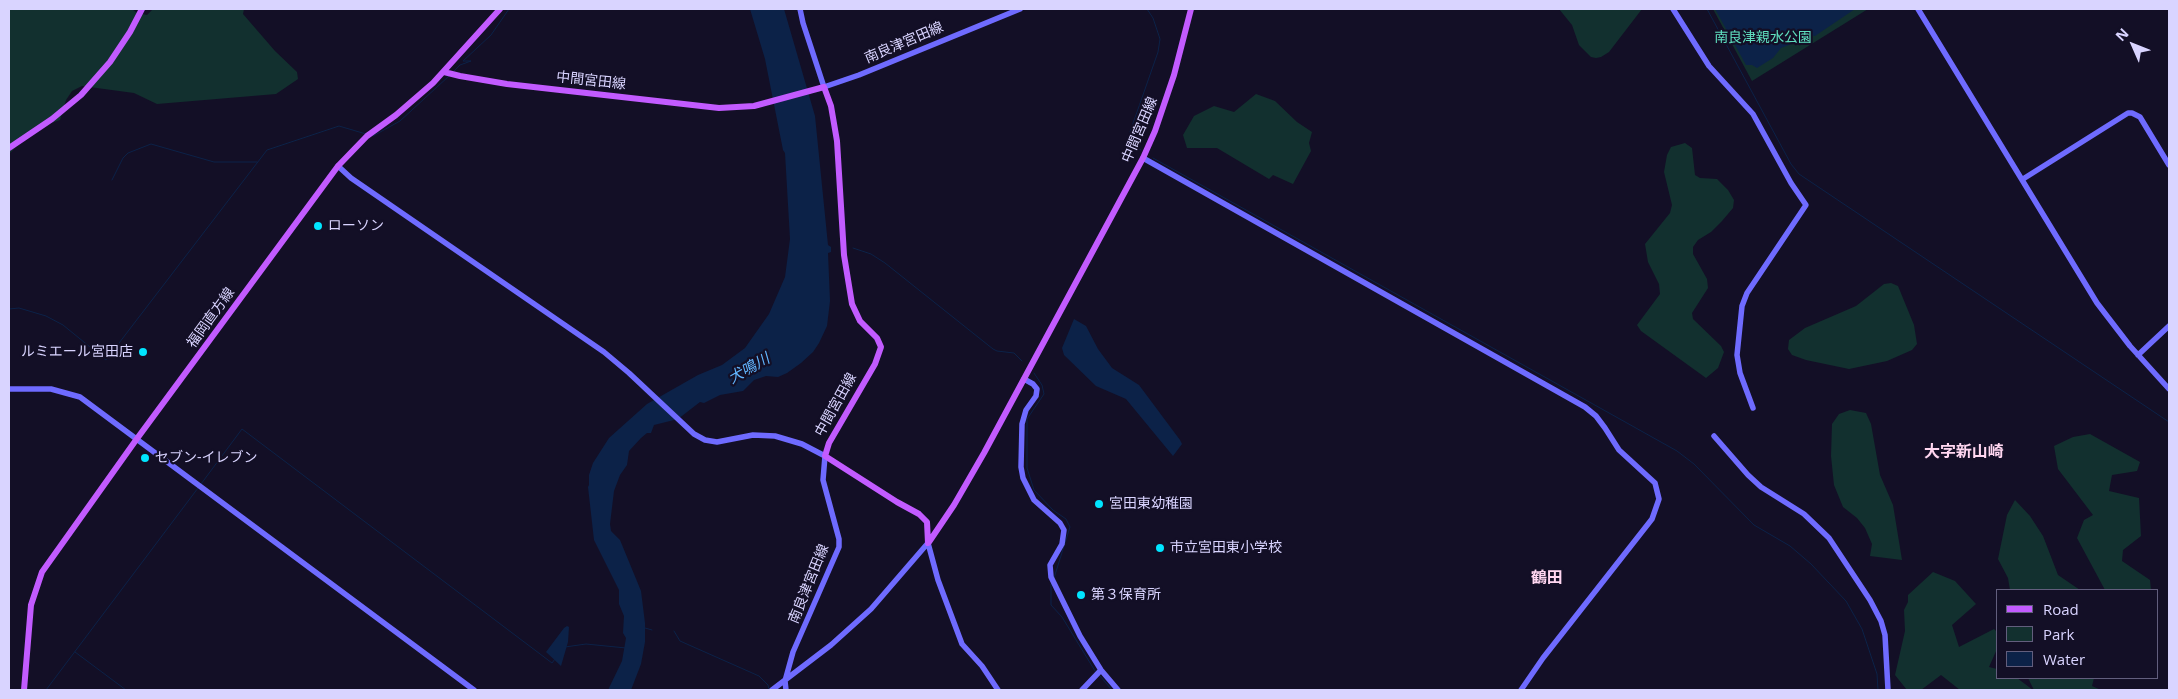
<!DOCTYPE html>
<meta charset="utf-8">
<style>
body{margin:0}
#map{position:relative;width:2178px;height:699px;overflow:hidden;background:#130f26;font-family:"Open Sans",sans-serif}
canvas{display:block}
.frame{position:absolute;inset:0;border:10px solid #d9d4ff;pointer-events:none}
.legend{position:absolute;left:1996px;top:589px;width:162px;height:90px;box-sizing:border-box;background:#130f26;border:1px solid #625e7d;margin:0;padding:6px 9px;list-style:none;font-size:15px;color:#d9d4ff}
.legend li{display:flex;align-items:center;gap:10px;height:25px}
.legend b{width:25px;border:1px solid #625e7d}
.north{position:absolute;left:2108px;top:20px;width:50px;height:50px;-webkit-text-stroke:4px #130f26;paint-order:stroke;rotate:314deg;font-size:14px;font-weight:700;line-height:20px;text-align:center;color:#d9d4ff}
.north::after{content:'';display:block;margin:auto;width:18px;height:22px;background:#d9d4ff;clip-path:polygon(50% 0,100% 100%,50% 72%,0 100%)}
</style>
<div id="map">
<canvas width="2178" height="699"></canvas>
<div class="frame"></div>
<ul class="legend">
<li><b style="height:6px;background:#c25bff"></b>Road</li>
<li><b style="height:14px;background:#12302f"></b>Park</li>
<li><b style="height:14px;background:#0c2248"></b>Water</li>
</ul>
<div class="north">N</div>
</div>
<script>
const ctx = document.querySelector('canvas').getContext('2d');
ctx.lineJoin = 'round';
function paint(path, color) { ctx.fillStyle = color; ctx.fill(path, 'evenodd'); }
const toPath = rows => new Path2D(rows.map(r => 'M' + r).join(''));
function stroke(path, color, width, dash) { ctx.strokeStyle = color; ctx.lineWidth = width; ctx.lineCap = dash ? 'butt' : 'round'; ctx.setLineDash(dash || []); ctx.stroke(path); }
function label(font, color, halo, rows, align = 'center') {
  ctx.font = font + ' "Open Sans","Noto Sans JP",sans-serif'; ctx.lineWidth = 4.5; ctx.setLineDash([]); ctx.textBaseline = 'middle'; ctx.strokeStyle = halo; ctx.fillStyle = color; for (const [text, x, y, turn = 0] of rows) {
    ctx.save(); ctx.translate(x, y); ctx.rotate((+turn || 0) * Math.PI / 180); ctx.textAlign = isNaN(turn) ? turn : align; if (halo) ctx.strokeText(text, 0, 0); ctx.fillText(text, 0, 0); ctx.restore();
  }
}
paint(toPath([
 [9,9,132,9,137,13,147,15,153,9,244,9,243,14,275,51,297,72,298,79,276,94,157,104,134,93,82,86,72,91,66,100,60,120,34,129,9,154],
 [1559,9,1642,9,1609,52,1601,57,1596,58,1591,57,1579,45,1572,25],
 [1713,9,1868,9,1752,81],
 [1256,94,1275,101,1297,122,1312,132,1309,143,1311,151,1293,184,1273,175,1269,179,1217,148,1187,148,1183,135,1194,116,1214,106,1234,112],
 [1685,143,1692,148,1695,175,1700,178,1717,179,1728,190,1734,200,1733,208,1722,221,1711,232,1698,240,1693,247,1693,254,1707,279,1708,288,1692,313,1693,319,1721,346,1724,352,1718,368,1706,378,1641,331,1637,325,1660,294,1659,284,1648,262,1645,244,1670,213,1672,205,1664,172,1667,155,1671,147],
 [1891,283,1898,286,1914,325,1917,344,1912,350,1887,361,1849,369,1806,360,1792,355,1788,349,1789,340,1805,328,1856,306,1884,284],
 [1850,410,1866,413,1871,424,1880,475,1893,505,1902,560,1870,556,1872,544,1865,528,1857,518,1843,507,1834,485,1831,456,1832,424,1839,414],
 [2090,434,2140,462,2137,471,2112,475,2109,491,2139,498,2141,536,2123,550,2122,561,2150,580,2151,590,2105,590,2077,538,2084,520,2093,515,2058,469,2054,446,2073,437],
 [2015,500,2030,516,2043,536,2058,575,2080,590,2010,590,2008,578,1998,559,2007,515],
 [1933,572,1955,581,1976,604,1952,625,1959,647,1994,629,1997,632,1997,649,1989,667,1997,669,1997,678,2017,678,2033,690,1960,690,1941,675,1921,690,1907,690,1895,675,1905,631,1904,610,1908,602,1908,595],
 [2028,678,2094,678,2092,686,2101,690,2034,690]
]), '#12302f');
paint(toPath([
 [750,9,784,9,815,116,828,245,831,247,831,252,828,253,830,301,827,326,819,343,813,352,801,363,787,373,778,377,766,376,754,380,743,391,720,395,704,403,700,402,678,419,654,425,651,433,647,433,641,438,629,451,627,465,620,475,614,491,610,524,611,531,620,540,641,591,645,623,645,642,641,664,631,690,608,690,622,661,626,638,623,633,624,616,619,604,619,590,594,540,588,487,589,485,589,475,593,463,609,438,647,404,698,375,722,365,745,348,769,314,785,277,790,239,785,153,783,150,765,59],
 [1715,9,1855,9,1815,36,1805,34,1797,42,1781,48,1773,58,1757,68,1752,65,1746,65],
 [1074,319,1086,326,1098,349,1112,368,1139,385,1180,440,1182,444,1173,456,1126,399,1096,386,1064,355,1062,348],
 [567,626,569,627,568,642,561,666,546,652,564,628]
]), '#0c2248');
stroke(toPath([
 [1707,9,1791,164,1799,174,2169,422],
 [454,71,460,65,471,61,463,61,491,35,509,9],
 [373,136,400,121,449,76],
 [1141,150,1134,146,1130,132,1158,52,1160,39,1153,18,1147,9],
 [1153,158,1677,451,1694,464,1754,525,1790,546,1811,564,1846,601,1862,629,1877,674,1878,690],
 [112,180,123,158,128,153,151,144,214,162,257,162],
 [853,248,871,254,885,263,993,349,997,351,1014,353,1022,361],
 [9,309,19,308,46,316,63,325,106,360,267,150,339,126,366,134],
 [1034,373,1042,385,1044,394,1027,419,1027,468,1034,490,1053,510,1066,519,1070,527,1054,578],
 [201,484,242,429,552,663,555,659],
 [1051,584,1051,605,1062,617,1095,671],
 [645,628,652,630],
 [674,631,680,641,759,676,768,685,769,690],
 [565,647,586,644,626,648],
 [75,652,126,690],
 [1100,676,1112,690],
 [46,690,198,488]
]), '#0c2248', 1);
stroke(toPath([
 [800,9,803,23,824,87,859,75,1020,9],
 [1673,9,1709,66,1753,114,1791,183,1806,205,1747,293,1742,306,1737,355,1740,373,1753,408],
 [1918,9,2097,303,2130,346,2169,389],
 [1143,158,1585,407,1596,416,1605,428,1619,450,1655,483,1659,499,1652,519,1543,658,1521,690],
 [338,166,351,178,604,352,629,373,694,434,705,440,717,442,753,435,775,436,802,444,825,456,823,480,839,539,839,547,793,652,785,681,786,690],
 [2023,179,2128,113,2132,113,2140,117,2169,165],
 [2138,355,2169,326],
 [1024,379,1033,384,1037,389,1036,396,1026,410,1022,424,1021,467,1023,478,1034,500,1060,523,1064,530,1062,544,1050,565,1051,577,1080,636,1101,670,1118,690],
 [9,389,51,389,80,397,474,690],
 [1714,436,1748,475,1761,487,1804,514,1829,538,1870,600,1881,621,1885,635,1888,690],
 [928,543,938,580,962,644,982,666,998,690],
 [772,690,831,645,871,609,928,543],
 [1082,690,1101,670]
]), '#6f6bff', 5.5);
stroke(toPath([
 [444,72,460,76,507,84,719,108,754,106,824,87,831,106,837,141,844,255,852,304,860,321,877,338,881,347,875,364,829,443,825,456,897,502,919,514,927,522,928,543],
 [9,148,52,119,81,95,110,62,130,32,142,9],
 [929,542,954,505,984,453,1143,158,1155,131,1174,75,1191,9],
 [24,690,31,605,42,572,136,440,338,166,367,136,396,115,433,83,500,9]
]), '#c25bff', 6);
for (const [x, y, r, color] of [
 [318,226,5,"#00e5ff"],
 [143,352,5,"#00e5ff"],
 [145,458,5,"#00e5ff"],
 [1099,504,5,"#00e5ff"],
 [1160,548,5,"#00e5ff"],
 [1081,595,5,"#00e5ff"]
]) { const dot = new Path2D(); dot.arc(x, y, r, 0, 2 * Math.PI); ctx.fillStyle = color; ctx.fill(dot); stroke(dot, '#130f26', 2); }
label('14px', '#5fe0c0', '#130f26', [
 ["南良津親水公園",1763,38]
]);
label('14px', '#d9d4ff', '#130f26', [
 ["南良津宮田線",904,43,-23],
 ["中間宮田線",591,81,6],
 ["中間宮田線",1140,130,-67],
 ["福岡直方線",211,318,-54],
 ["中間宮田線",836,405,-61],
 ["南良津宮田線",809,584,-68]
]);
label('14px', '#d9d4ff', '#130f26', [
 ["ローソン",328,226],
 ["ルミエール宮田店",133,352,"right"],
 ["セブン-イレブン",155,458],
 ["宮田東幼稚園",1109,504],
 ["市立宮田東小学校",1170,548],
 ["第３保育所",1091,595]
], 'left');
label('italic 15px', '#62b6ff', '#130f26', [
 ["犬鳴川",749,369,-30]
]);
label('bold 16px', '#ffd6f0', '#130f26', [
 ["大字新山崎",1964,452],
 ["鶴田",1547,578]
]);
</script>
